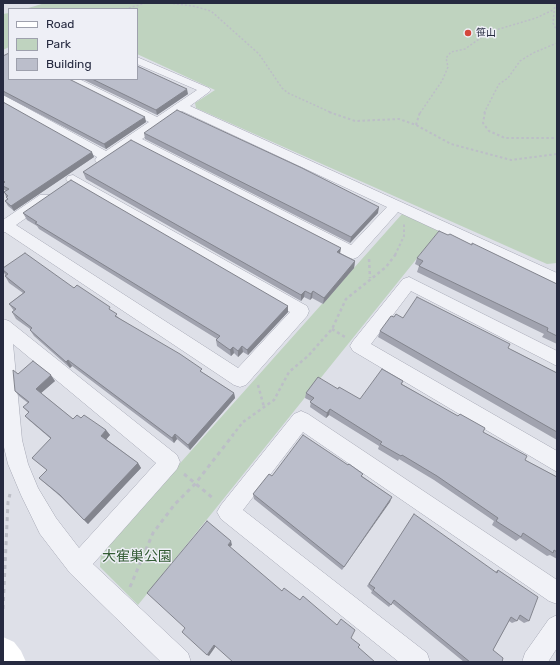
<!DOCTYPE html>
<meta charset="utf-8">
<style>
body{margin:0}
#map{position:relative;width:560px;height:665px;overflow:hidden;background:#dee0e8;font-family:Rubik,sans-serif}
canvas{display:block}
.frame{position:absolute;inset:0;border:4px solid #262a40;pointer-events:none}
.legend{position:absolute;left:8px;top:8px;width:130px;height:72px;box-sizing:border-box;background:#eeeff6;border:1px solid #9ea0ad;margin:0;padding:5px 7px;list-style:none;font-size:12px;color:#262a40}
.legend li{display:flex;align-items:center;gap:8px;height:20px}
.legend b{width:20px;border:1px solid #9ea0ad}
</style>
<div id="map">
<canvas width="560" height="665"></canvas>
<div class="frame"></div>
<ul class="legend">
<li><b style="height:5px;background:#fff"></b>Road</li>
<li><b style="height:11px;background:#bfd3bf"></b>Park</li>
<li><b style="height:11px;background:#bbbecb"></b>Building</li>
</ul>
</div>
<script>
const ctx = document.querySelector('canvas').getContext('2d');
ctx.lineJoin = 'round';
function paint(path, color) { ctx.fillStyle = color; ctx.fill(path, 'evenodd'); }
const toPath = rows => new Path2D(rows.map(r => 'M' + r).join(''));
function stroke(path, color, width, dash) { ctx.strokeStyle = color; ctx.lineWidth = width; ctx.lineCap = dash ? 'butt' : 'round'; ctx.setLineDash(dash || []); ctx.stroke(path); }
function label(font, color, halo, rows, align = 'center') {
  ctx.font = font + ' Rubik,"Noto Sans JP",sans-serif'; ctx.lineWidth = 3; ctx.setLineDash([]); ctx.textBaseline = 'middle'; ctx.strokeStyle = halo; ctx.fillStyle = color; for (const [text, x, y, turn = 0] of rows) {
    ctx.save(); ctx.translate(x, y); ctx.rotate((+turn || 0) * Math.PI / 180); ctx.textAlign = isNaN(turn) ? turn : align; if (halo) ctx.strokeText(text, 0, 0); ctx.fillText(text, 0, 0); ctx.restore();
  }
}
paint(toPath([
 [45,3,557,3,557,263,547,264,196,108,195,103,215,90,137,54,137,9,25,9],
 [9,13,9,47,3,50,3,14],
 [402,214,439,231,138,605,100,567,101,552]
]), '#bfd3bf');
const street = toPath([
 [137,57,209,88,211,90,209,92,190,106,557,273,557,286,398,212,358,257,353,259,348,257,133,145,107,163,97,163,95,160,97,157,3,104,3,95,7,97,106,151,149,122,64,79,79,79,157,117,197,90,137,64,137,57],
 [182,111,387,207,351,245,142,139,182,111],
 [73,175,307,306,309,311,307,316,246,385,240,387,234,385,5,232,3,232,3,220,40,195,50,195,52,198,50,201,16,225,238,368,290,312,68,182,66,179,68,176,73,175],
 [409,277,557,351,557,366,411,291,371,344,557,451,557,472,353,351,350,346,353,341,403,279,409,277],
 [3,319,9,321,177,455,180,462,177,469,93,564,188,653,191,662,161,662,70,573,40,534,21,495,8,464,3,443,3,319],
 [13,344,156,463,79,548,56,518,38,488,28,464,22,440,13,344],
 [301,411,308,414,557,580,557,604,549,601,303,432,243,510,427,653,430,662,399,662,221,519,217,512,221,505,294,414,301,411],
 [557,615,557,648,548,662,522,662,525,653,549,619,557,615]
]);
stroke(street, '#a7a9b6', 1);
stroke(toPath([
 [169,3,193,6,211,11,259,54,282,88,288,93,332,113],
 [555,3,553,23,557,31],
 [125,9,146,3],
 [420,113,442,81,448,67,446,58,451,52,465,49,489,32,536,18,553,10],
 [484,113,499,84,508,78,520,61,533,53,557,43]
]), '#bcbec7', 1.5, [2, 2]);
stroke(toPath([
 [329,112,355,121,399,119,416,125,451,144,511,160,557,154],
 [485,112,483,123,489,131,505,138,557,138],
 [416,125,420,112],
 [395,255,404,236,404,224]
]), '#bcbec7', 2, [2.5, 2.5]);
stroke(toPath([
 [369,259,370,278],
 [332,329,345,337],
 [258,385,264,407],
 [232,436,243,422,274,400,289,372,308,356,332,329,346,299,386,267,396,254]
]), '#bcbec7', 2.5, [3, 3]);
stroke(toPath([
 [184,474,214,499],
 [130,587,153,533,175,504,195,484,233,435],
 [3,609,8,502,10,494]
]), '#bcbec7', 3, [4, 4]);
paint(street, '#f1f2f7');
paint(toPath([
 [3,637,14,642,21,651,26,662,3,662,3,637]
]), '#fff');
paint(toPath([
 [3,56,146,122,106,149,3,95],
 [82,79,137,79,188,94,157,115],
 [3,102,94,157,14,211,8,206,5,201,7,199,4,192,6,191,3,189],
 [144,133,378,213,350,243,145,139],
 [83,172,340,253,355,261,354,268,323,304,312,298,310,300,304,297,301,301,86,179],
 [23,213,288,306,288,312,248,355,243,352,238,357,234,353,231,356,217,346,216,340,217,339,39,229,37,226,27,220],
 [448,235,472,245,557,284,557,344,542,337,544,334,417,272,419,266,415,264,417,258],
 [3,268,74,288,112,311,119,318,234,393,235,398,190,450,177,439,174,443,72,366,70,368,34,336,30,330,30,329,16,319,12,312,14,311,9,304,23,293,9,283,5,276,6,276,3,271],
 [394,317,403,318,508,348,557,373,557,440,378,337,380,331],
 [18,374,55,381,41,393,73,419,81,418,106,430,110,435,106,439,138,463,141,468,88,524,62,498,39,478,47,470,32,458,51,439,30,421,25,416,29,413,23,407,28,403,19,396,15,391],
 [403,381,402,384,483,432,525,460,557,477,557,559,550,555,547,556,520,538,516,541,492,525,494,521,434,480,399,459,398,461,378,449,379,446,329,415,326,418,310,407,311,401,305,398,306,393,360,399],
 [272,476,362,476,392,497,342,570,254,499,253,494],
 [412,518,495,572,498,570,529,621,524,623,518,619,517,621,512,623,509,621,493,650,502,662,464,662,392,603,389,607,371,593,372,591,367,586]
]), '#a1a3af');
paint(toPath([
 [187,89,188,94,157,115,156,110],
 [145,117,146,122,106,149,104,144],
 [92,152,94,157,14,211,11,206],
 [379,207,378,213,350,243,351,237],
 [341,248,340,254,337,252],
 [355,261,354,268,323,304,324,298],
 [305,291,304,297,301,301,301,295],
 [313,291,312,298,310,300,311,294],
 [288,306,288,312,248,355,247,350],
 [242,346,243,352,238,357,238,351],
 [233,347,234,353,231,356,230,350],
 [68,360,72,366,70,368,66,362],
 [51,375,55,381,40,394,36,389],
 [234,393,235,398,190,450,188,445],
 [330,409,329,415,326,418,327,413],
 [106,430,110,435,105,441,101,436],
 [175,434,177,439,174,443,172,438],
 [138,463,141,468,88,524,84,520],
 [392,497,390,502,342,570,344,567],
 [231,541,232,545,229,548,228,545],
 [214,645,216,646,209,656,207,655]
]), '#83858e');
const building = toPath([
 [9,53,9,79,69,79,145,117,104,144,3,91,3,56,9,53],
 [137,66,187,89,156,110,92,79,137,79,137,66],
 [3,102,92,152,11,206,5,201,8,199,6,197,8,196,4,192,9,189,3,186,3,183,5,182,3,181,3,102],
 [177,110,302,168,379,207,351,237,144,133,177,110],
 [131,140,341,248,337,252,355,261,324,298,313,291,311,294,305,291,301,295,83,172,131,140],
 [71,180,288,306,247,350,242,346,238,351,233,347,230,350,216,340,220,336,35,223,37,222,23,213,71,180],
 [439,231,448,235,450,234,472,245,472,243,557,284,557,336,547,331,548,328,419,266,423,261,417,258,439,231],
 [25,253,74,288,77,285,110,307,109,309,117,314,115,316,180,354,202,369,200,371,234,393,188,445,175,434,172,438,68,360,66,362,30,330,32,328,12,312,16,309,9,304,25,292,5,276,8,274,3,270,3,268,25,253],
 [417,297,510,344,508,348,557,373,557,432,380,331,391,316,394,317,396,314,403,318,417,297],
 [33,361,51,375,36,389,73,419,77,415,81,418,84,415,106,430,101,436,138,463,84,520,60,495,39,478,47,470,32,458,51,438,25,416,29,412,23,407,29,402,15,391,13,370,18,374,33,361],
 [382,369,403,381,401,384,458,416,460,414,485,428,483,432,527,456,525,460,557,477,557,552,554,550,553,553,523,533,521,537,496,521,498,518,437,476,402,455,401,456,380,444,382,442,330,409,327,413,310,402,314,398,306,393,318,377,338,389,339,387,360,399,382,369],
 [303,435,348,465,349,464,363,474,361,476,392,497,344,567,253,494,269,474,272,476,303,435],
 [414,514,497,573,498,570,538,597,529,621,520,615,517,621,511,617,493,650,503,658,502,662,470,662,394,600,391,605,373,590,375,588,369,584,414,514],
 [207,521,231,541,228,545,282,591,284,588,300,600,303,596,337,625,341,619,355,630,351,638,360,645,358,647,375,662,233,662,214,645,207,655,182,632,185,628,147,593,207,521]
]);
paint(building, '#bbbecb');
stroke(building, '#83858e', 1);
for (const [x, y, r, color] of [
 [468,33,4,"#d4473c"]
]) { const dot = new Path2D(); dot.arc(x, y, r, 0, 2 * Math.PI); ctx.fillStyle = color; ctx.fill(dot); stroke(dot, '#eeeff6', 1.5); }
label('10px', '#262a40', '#eeeff6', [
 ["笹山",476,33]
], 'left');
label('14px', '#335c34', '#eeeff6', [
 ["大寉巣公園",137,557]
]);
</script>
